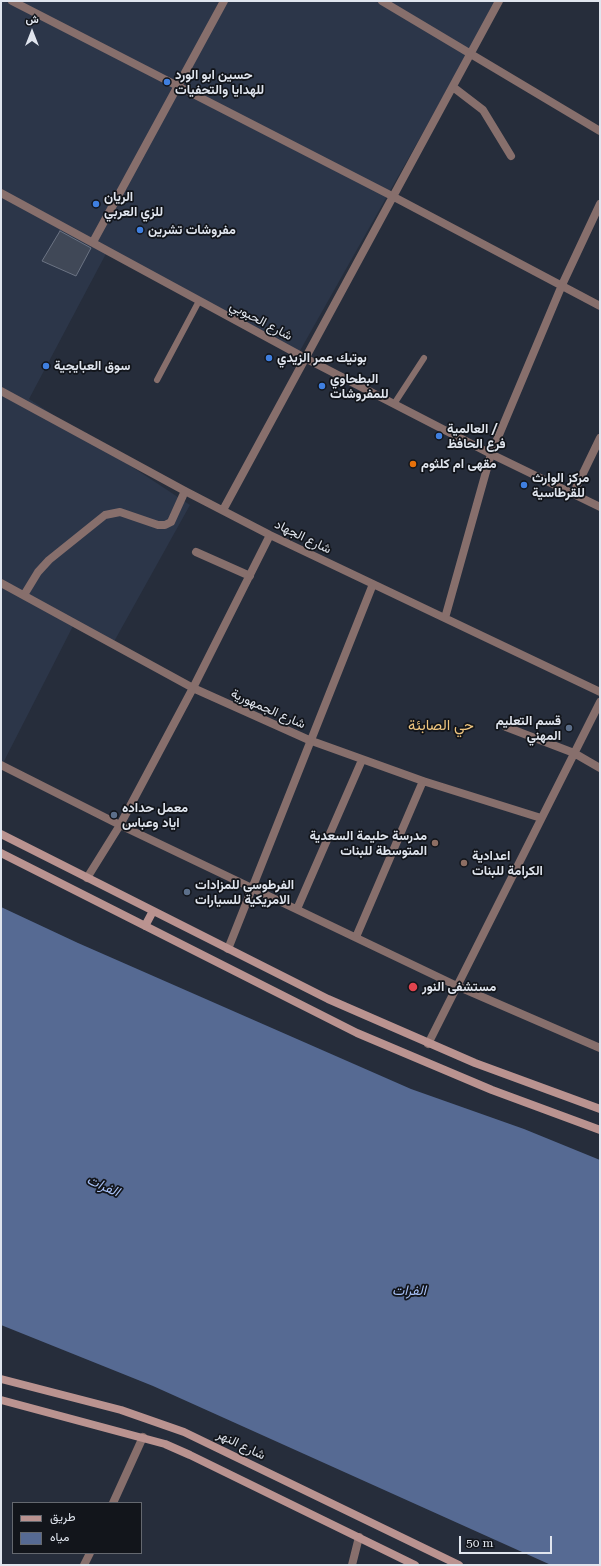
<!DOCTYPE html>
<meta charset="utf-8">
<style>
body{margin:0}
#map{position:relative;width:601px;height:1566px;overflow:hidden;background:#262d3b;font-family:"Roboto Serif",Vazirmatn,serif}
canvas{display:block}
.frame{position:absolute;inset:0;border:2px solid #e0e5ee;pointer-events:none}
.legend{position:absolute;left:12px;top:1502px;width:130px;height:52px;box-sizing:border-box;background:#12151b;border:1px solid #64686f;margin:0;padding:5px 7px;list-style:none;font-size:12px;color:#e0e5ee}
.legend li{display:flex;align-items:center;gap:8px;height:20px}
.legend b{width:20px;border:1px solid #64686f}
.north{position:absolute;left:12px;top:12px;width:40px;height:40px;-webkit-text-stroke:3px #12151b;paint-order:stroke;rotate:0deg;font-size:11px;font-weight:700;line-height:16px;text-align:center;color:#e0e5ee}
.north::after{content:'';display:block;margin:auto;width:14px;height:18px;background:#e0e5ee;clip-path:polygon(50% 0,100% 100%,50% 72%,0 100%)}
.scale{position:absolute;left:459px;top:1536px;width:93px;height:18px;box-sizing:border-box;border:2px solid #e0e5ee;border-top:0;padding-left:5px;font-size:12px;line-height:14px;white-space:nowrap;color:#e0e5ee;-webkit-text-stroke:3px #12151b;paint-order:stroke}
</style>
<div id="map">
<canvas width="601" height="1566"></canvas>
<div class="frame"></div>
<ul class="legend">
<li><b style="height:5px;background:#ba9390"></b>طريق</li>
<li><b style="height:11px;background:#566a93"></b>مياه</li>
</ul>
<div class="north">ش</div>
<div class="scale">50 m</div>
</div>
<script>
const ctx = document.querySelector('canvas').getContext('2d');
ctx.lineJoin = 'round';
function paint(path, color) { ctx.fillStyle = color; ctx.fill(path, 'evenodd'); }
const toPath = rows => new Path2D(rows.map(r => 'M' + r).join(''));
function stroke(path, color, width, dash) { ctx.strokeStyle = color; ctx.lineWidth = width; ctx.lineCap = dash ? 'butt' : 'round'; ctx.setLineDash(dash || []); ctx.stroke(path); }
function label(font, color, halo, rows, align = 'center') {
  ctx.font = font + ' "Roboto Serif",Vazirmatn,serif'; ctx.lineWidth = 3.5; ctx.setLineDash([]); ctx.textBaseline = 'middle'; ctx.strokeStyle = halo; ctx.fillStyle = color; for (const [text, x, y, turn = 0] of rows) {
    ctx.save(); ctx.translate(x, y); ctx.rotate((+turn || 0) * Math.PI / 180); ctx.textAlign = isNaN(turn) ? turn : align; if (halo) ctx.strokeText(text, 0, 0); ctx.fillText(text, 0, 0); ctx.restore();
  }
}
paint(toPath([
 [1,1,497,1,297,356,109,248,29,399,190,505,111,647,73,626,1,767]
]), '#2c3649');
paint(toPath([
 [1,907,78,943,411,1089,524,1129,600,1160,600,1565,551,1565,153,1386,1,1325]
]), '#566a93');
const building = toPath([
 [60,231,91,248,76,276,42,261,60,231]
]);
paint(building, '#404857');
stroke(building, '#6b7383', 1);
stroke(toPath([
 [157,380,199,301],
 [394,404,424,358]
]), '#876f6c', 6);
stroke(toPath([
 [12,1,394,197,600,306],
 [382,1,600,131],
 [453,87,483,110,511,156],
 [1,193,305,358,491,454,600,507],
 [93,242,224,1],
 [1,391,185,491,270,535,600,692],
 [573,494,600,438],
 [223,510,499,1],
 [196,552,250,576],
 [1,583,193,688,309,740,423,781,541,818],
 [24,595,38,572,49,560,105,515,120,512,158,525,165,525,171,522,185,491],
 [445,618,491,454,562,285,600,204],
 [506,727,574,753,600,768],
 [1,765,120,825,457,986,600,1048],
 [87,878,120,825,193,688,270,535],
 [297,909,362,760],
 [356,937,423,781],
 [228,949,373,584],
 [428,1044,600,702],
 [113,1503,143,1437],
 [84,1565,90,1553],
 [352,1565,359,1537]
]), '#876f6c', 8);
stroke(toPath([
 [1,834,328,999,475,1063,600,1109],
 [1,853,357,1033,492,1090,600,1130],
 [145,926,153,911],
 [1,1379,121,1410,184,1432,459,1565],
 [1,1400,165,1444,190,1455,415,1565]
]), '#ba9390', 8);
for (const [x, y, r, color] of [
 [167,82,4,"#3f7fe0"],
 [96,204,4,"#3f7fe0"],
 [140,230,4,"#3f7fe0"],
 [269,358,4,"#3f7fe0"],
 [46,366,4,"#3f7fe0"],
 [322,386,4,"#3f7fe0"],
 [439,436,4,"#3f7fe0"],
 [413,464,4,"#e8710a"],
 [524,485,4,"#3f7fe0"],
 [569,728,4,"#5c6f8a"],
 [114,815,4,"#5c6f8a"],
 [435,843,4,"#8d6e63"],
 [464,863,4,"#8d6e63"],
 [187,892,4,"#5c6f8a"],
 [413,987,5,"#e0444e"]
]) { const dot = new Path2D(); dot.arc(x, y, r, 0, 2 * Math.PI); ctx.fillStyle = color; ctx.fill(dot); stroke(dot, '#12151b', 1.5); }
label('bold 13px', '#e0e5ee', '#12151b', [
 ["حسين ابو الورد",175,75],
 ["للهدايا والتحفيات",175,90],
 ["الريان",104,197],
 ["للزي العربي",104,212],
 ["مفروشات تشرين",148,230],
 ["بوتيك عمر الزيدي",277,358],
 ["سوق العبايجية",54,366],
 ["البطحاوي",330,379],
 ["للمفروشات",330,394],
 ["العالمية /",447,429],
 ["فرع الحافظ",447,444],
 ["مقهى ام كلثوم",421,464],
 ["مركز الوارث",532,478],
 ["للقرطاسية",532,493],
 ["قسم التعليم",561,721,"right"],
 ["المهني",561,736,"right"],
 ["معمل حداده",122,808],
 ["اياد وعباس",122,823],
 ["مدرسة حليمة السعدية",427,836,"right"],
 ["المتوسطة للبنات",427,851,"right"],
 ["اعدادية",472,856],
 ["الكرامة للبنات",472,871],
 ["الفرطوسي للمزادات",195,885],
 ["الامريكية للسيارات",195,900],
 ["مستشفى النور",422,987]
], 'left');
label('13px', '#e0e5ee', '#12151b', [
 ["شارع الحبوبي",261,321,28],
 ["شارع الجهاد",303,537,26],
 ["شارع الجمهورية",268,709,24],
 ["شارع النهر",241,1445,26]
]);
label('italic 14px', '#a6bff4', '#12151b', [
 ["الفرات",103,1186,24],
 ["الفرات",409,1291]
]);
label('15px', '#efc57f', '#12151b', [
 ["حي الصابئة",441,726]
]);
</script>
